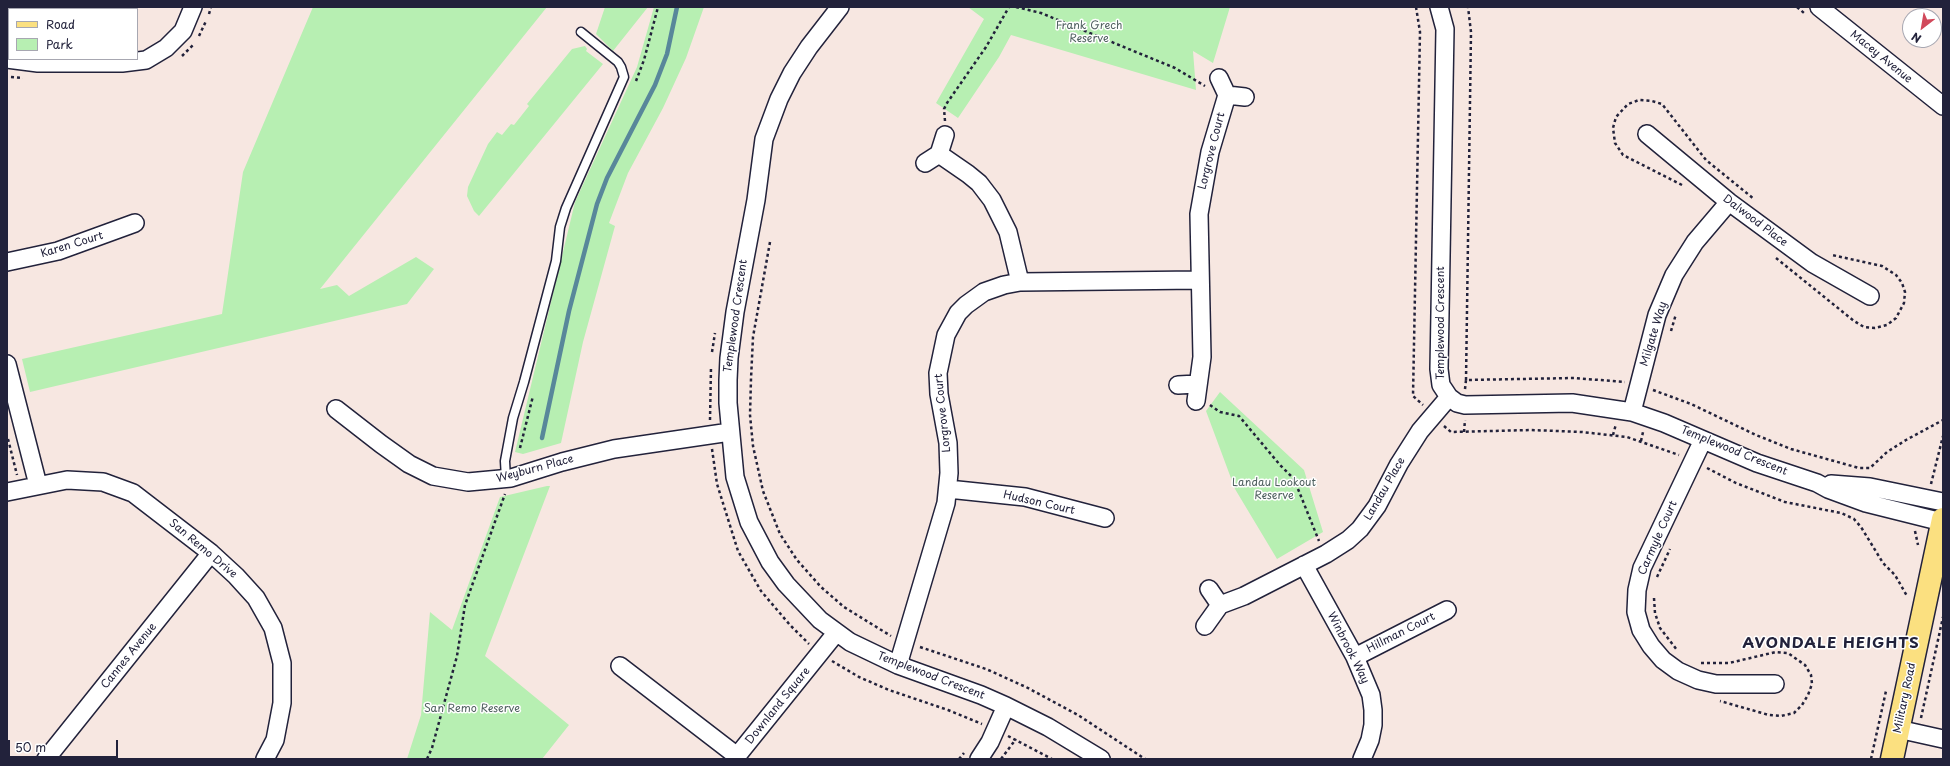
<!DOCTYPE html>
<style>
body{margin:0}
#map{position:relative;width:1950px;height:766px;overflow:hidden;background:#f7e7e1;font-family:"Playpen Sans",sans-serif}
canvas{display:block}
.frame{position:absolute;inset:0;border:8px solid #22223b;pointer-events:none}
.legend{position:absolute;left:8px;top:8px;width:130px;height:52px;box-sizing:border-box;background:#fff;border:1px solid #a7a7b1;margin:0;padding:5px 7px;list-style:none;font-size:12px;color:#22223b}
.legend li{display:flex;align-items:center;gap:8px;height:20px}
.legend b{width:20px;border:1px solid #a7a7b1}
.north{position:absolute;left:1902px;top:8px;width:40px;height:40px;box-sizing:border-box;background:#fff;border:1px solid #a7a7b1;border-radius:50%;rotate:211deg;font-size:11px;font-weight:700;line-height:16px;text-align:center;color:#22223b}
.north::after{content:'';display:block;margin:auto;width:14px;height:18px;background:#d1495b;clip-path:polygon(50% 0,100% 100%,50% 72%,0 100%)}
.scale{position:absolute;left:8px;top:740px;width:110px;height:18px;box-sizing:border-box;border:2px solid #22223b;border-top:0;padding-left:5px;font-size:12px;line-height:14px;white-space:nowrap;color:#22223b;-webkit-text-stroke:3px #fff;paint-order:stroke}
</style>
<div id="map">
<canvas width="1950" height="766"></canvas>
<div class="frame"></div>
<ul class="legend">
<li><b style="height:5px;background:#fbe080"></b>Road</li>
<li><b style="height:11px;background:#b7efb2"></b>Park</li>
</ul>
<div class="north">N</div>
<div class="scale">50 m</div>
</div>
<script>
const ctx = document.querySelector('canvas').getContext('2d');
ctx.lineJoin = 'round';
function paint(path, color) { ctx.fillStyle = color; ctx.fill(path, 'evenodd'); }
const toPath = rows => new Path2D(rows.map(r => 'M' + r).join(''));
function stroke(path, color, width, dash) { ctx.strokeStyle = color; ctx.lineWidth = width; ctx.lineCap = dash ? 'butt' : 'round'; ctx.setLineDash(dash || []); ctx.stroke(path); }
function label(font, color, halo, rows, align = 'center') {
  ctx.font = font + ' "Playpen Sans",sans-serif'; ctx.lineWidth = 3; ctx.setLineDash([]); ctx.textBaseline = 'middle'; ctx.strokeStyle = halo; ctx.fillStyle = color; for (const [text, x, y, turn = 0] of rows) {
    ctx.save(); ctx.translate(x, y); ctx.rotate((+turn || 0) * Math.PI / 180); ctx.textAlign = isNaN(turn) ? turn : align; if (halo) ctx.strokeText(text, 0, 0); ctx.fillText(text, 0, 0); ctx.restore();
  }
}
paint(toPath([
 [313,7,547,7,320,289,337,285,349,296,416,257,434,269,407,304,30,392,22,359,222,314,243,172],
 [605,7,648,7,613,51,596,34],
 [654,7,704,7,686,58,663,108,628,173,609,223,615,226,583,342,561,443,523,454,515,452,575,202,637,67],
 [968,7,1230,7,1213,63,1193,51,1196,90,1011,35,999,57,958,118,936,103,984,19],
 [585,46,587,49,586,51,603,64,479,216,474,211,467,196,468,187,488,144,497,132,502,135,511,124,514,125,529,106,527,104,572,49],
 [1220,392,1304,470,1323,532,1277,559,1235,489,1206,411],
 [547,486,550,486,485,656,569,725,542,759,407,759,421,715,430,612,452,630,500,497]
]), '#b7efb2');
stroke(toPath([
 [542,438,569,311,597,204,607,178,655,85,667,54,677,7]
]), '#58879a', 4.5);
const lane = toPath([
 [506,479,505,461,513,418,524,382,556,261,560,227,566,208,624,77,621,67,618,62,581,32]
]);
const street = toPath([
 [840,7,809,47,792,73,779,99,764,139,756,200,735,312,729,358,728,380,728,403,735,477,749,522,770,562,786,584,820,620,850,642,898,665,981,695,1006,706,1048,727,1101,759],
 [1439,7,1445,29,1439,369,1441,385,1449,397,1457,403,1465,405,1572,403,1632,412,1664,423,1757,463,1817,483,1828,489,1866,503,1942,522],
 [1819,7,1943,106],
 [7,59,38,63,122,63,146,60,166,48,183,31,193,7],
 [1227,95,1245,97],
 [1647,134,1729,202,1812,263,1870,296],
 [939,154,968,174,979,183,992,200,1008,232,1020,282],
 [925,163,939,154,945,135],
 [7,262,58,251,135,223],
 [7,364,38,485],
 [1178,385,1197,384],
 [1196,401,1202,357,1199,214,1210,152,1227,95,1219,78],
 [336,409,381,444,409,464,433,476,468,482,511,478,562,462,614,449,730,432],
 [1632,412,1657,315,1674,275,1695,242,1729,202],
 [1703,440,1642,568,1637,590,1636,612,1641,630,1651,646,1663,660,1678,671,1698,680,1716,684,1775,684],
 [1831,484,1870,487,1943,502],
 [948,489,1025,497,1105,518],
 [7,492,67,480,103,482,133,493,211,553,236,576,256,598,273,628,282,663,282,703,275,740,265,759],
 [1304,565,1355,657,1371,695,1373,710,1373,725,1370,740,1362,759],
 [1209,589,1220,605],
 [1205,626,1220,605,1244,596,1326,554,1348,540,1360,529,1377,506,1399,464,1420,431,1449,397],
 [1355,657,1447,610],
 [898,665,946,503,949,473,948,443,939,394,938,373,946,335,958,313,966,305,984,292,1004,285,1020,282,1199,280],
 [620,666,737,756,836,633],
 [1898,729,1943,739],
 [46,759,211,553],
 [979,759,990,742,1006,706]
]);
const primary = toPath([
 [1892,759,1943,519]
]);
stroke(lane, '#22223b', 11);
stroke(street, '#22223b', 20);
stroke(primary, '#22223b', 25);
stroke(toPath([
 [1016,7,1041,13,1175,68,1205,86],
 [1416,7,1420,32,1413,396,1423,405],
 [1797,7,1804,13],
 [209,14,211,7],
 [199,36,206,21],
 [182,56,193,45],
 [11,77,23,78],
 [636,81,644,60,658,7],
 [945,121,944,109,947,103,986,47,1009,7],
 [1682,185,1623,155,1615,143,1613,128,1616,117,1628,104,1639,100,1652,101,1662,104,1706,160,1754,199],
 [770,242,753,337,751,379,750,415,753,446,763,491,780,534,797,560,821,587,844,607,891,636],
 [1776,258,1854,321,1864,327,1875,328,1887,325,1896,318,1904,303,1905,292,1902,283,1896,275,1882,266,1832,255],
 [1671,331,1676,314],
 [712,352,715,333],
 [1466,380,1471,32,1468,7],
 [1465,389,1466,380,1574,378,1625,382],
 [1653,390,1691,404,1756,435,1791,449,1859,468,1870,468,1887,452,1906,440,1943,420],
 [1210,405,1220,412,1239,416,1280,465,1294,479,1319,541],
 [710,420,711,367],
 [1444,426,1451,432,1531,430,1582,432,1627,437,1679,455],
 [1464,432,1465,420],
 [1613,435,1616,424],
 [8,439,17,475],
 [1641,441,1643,432],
 [520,448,533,396],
 [712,449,717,484,738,551,761,591,790,625,809,644],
 [1707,468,1736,483,1785,502,1841,513,1854,519,1861,527,1883,563,1895,575,1907,596],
 [1931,484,1943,436],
 [1915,531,1918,545],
 [1657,577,1670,549],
 [1654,598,1655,613,1660,628,1677,650],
 [920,647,986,669,1026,687,1078,715,1145,759],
 [832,661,859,677,889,690,948,710,982,724],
 [1701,663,1729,663,1776,652,1788,653,1805,665,1811,675,1812,684,1808,695,1802,705,1794,713,1781,716,1769,715,1720,701],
 [1921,718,1943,617],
 [1008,736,1052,759],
 [427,759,432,748,457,656,465,605,505,494],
 [959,759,964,753],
 [1001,759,1016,739],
 [1871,759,1886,691]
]), '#22223b', 2.5, [3, 3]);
stroke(lane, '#fff', 8);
stroke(street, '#fff', 17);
stroke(primary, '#fbe080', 22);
label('11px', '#4f605f', '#fff', [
 ["Frank Grech",1089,26],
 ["Reserve",1089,39],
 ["Landau Lookout",1274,483],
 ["Reserve",1274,496],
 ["San Remo Reserve",472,709]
]);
label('11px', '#22223b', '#fff', [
 ["Macey Avenue",1881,57,39],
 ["Lorgrove Court",1212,151,-76],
 ["Dalwood Place",1755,221,37],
 ["Karen Court",72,245,-17],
 ["Templewood Crescent",736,316,-82],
 ["Templewood Crescent",1441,323,-90],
 ["Milgate Way",1654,334,-73],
 ["Lorgrove Court",943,413,-96],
 ["Templewood Crescent",1734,451,22],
 ["Weyburn Place",535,469,-15],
 ["Landau Place",1385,489,-60],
 ["Hudson Court",1039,503,13],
 ["Carmyle Court",1658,538,-66],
 ["San Remo Drive",203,549,40],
 ["Hillman Court",1401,633,-27],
 ["Winbrook Way",1348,648,63],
 ["Cannes Avenue",129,656,-51],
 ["Templewood Crescent",931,676,21],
 ["Military Road",1905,698,-78],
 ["Downland Square",778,706,-51]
]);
ctx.letterSpacing = '1px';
label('bold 15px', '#22223b', '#fff', [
 ["AVONDALE HEIGHTS",1831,644]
]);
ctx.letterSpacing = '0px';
</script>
